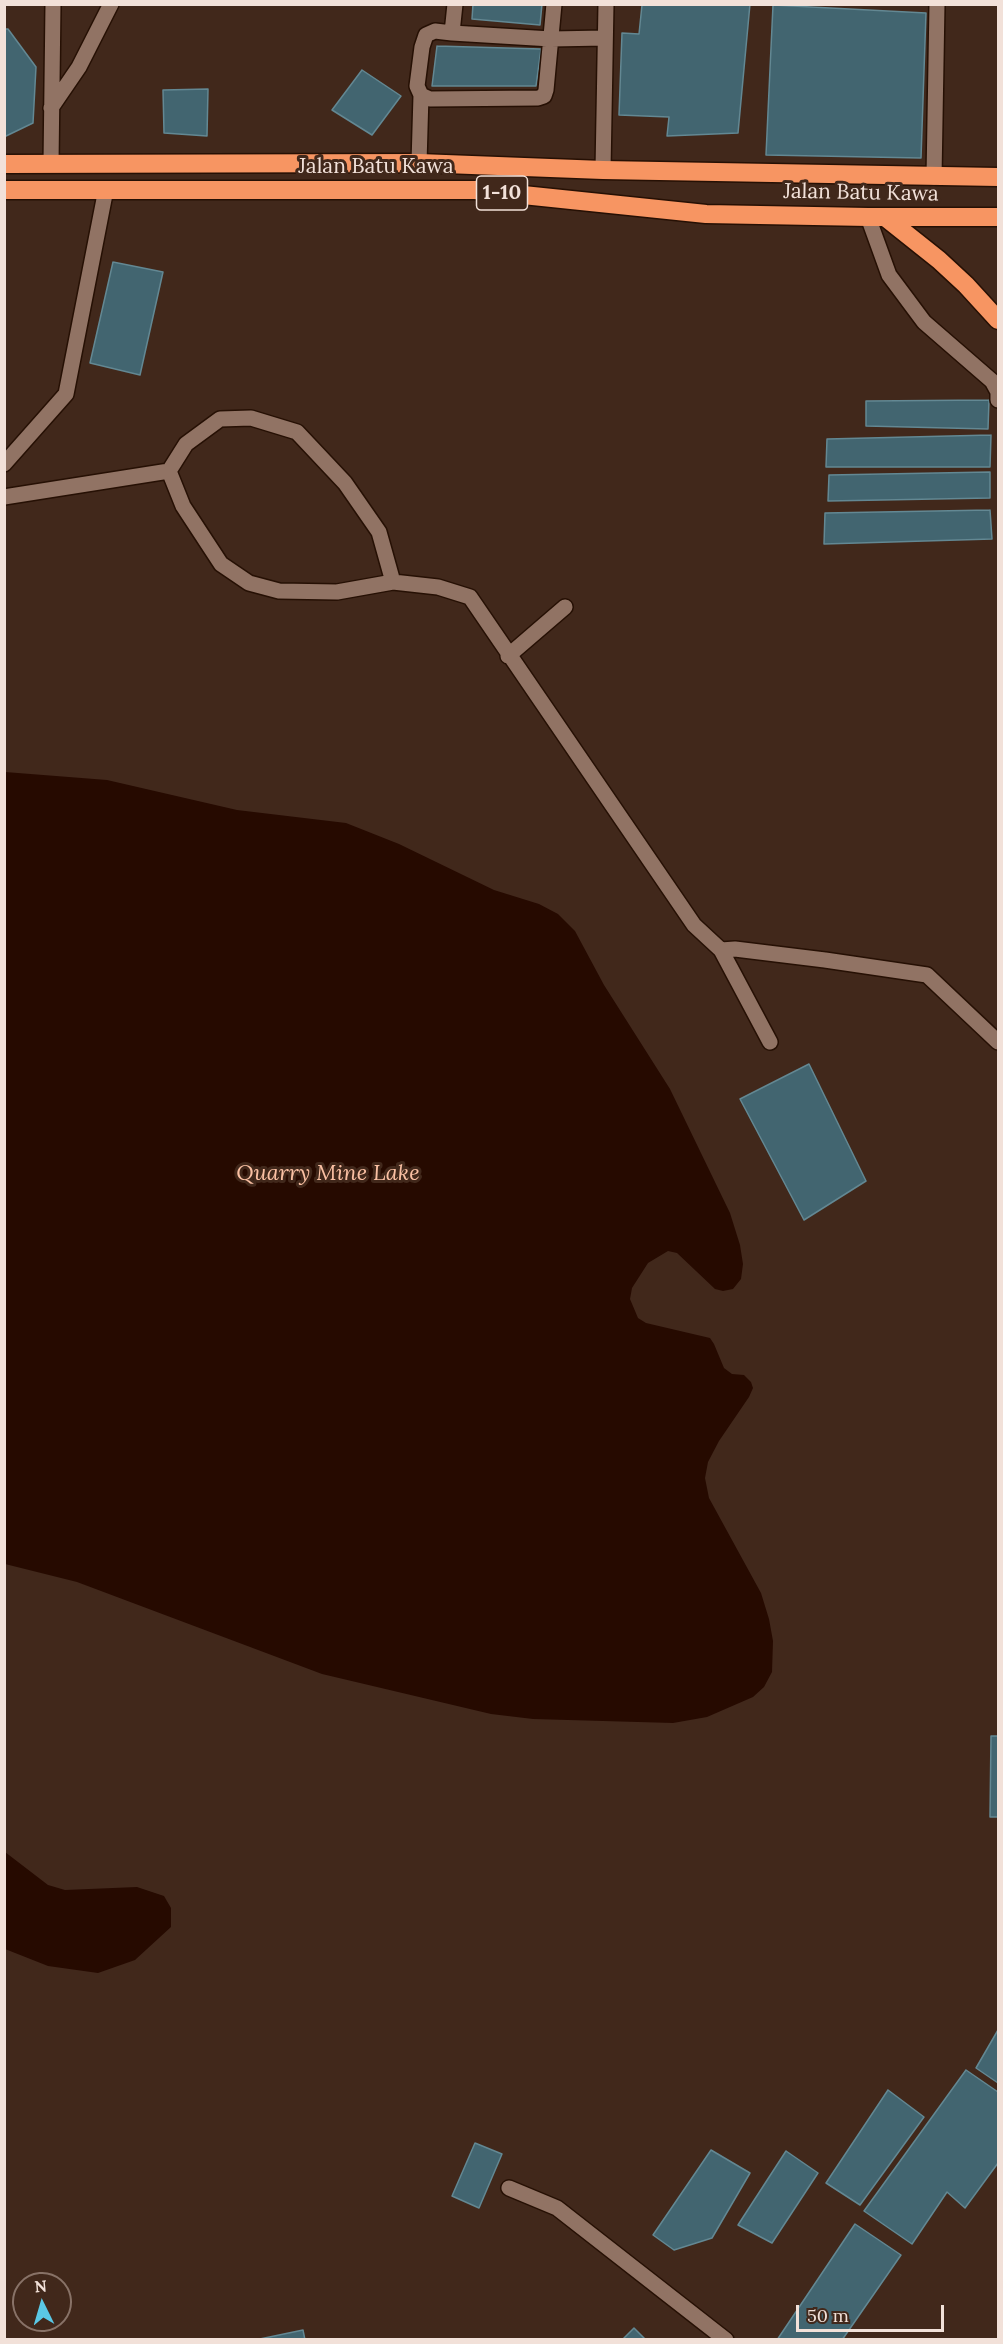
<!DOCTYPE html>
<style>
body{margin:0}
#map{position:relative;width:1003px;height:2344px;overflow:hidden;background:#41281b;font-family:Lora,serif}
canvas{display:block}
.frame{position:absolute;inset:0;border:6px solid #f2e1d9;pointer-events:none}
.north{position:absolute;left:12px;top:2272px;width:60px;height:60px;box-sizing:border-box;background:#41281b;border:2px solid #887267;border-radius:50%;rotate:355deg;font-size:16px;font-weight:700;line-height:24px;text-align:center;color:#f2e1d9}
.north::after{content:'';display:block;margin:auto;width:21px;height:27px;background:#5ac8e5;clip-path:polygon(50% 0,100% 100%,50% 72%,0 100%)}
.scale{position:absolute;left:796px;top:2305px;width:148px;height:27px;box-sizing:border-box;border:3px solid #f2e1d9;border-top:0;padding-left:8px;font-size:18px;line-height:21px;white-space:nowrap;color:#f2e1d9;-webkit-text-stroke:4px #41281b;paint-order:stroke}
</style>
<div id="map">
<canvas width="1003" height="2344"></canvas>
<div class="frame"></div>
<div class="north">N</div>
<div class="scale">50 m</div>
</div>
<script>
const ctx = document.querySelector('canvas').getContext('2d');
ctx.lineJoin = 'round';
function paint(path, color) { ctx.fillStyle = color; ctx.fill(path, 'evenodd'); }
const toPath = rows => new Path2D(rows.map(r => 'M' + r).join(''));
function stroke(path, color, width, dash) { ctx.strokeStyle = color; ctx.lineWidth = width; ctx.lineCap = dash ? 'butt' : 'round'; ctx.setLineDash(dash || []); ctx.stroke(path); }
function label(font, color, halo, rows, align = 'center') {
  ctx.font = font + ' Lora,serif'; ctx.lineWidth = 6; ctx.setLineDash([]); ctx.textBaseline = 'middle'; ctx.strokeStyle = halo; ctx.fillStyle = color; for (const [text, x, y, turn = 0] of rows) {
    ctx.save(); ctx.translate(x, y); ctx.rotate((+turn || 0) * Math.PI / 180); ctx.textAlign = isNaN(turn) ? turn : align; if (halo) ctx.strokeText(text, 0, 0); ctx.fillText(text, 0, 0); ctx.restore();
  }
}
paint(toPath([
 [5,772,107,780,237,810,346,823,399,844,494,890,539,904,558,914,575,931,604,985,670,1089,730,1213,740,1245,743,1264,741,1279,733,1289,723,1291,715,1289,677,1253,668,1251,648,1263,632,1288,630,1299,638,1318,646,1323,710,1338,714,1344,724,1368,732,1374,744,1375,751,1382,753,1388,749,1397,719,1441,708,1462,705,1478,709,1498,761,1593,769,1619,773,1641,772,1672,764,1687,753,1697,707,1717,673,1723,533,1719,491,1714,322,1674,77,1582,5,1564],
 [5,1852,48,1885,65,1890,137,1887,164,1896,171,1908,171,1927,135,1960,98,1973,48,1966,5,1949]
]), '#260a00');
const building = toPath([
 [473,4,542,4,540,25,472,19,473,4],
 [639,4,750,4,738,133,667,136,669,117,619,115,622,33,639,34,642,5,639,4],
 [773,5,926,13,921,158,766,155,773,5],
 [4,29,8,29,36,67,33,123,4,137,4,29],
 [437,46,541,49,536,86,432,86,437,46],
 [362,70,401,96,372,135,332,110,362,70],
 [208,89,207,136,164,133,163,90,208,89],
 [113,262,163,272,140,375,90,363,113,262],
 [989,400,988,429,866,426,866,401,989,400],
 [991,435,990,467,826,467,827,439,991,435],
 [990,472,990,498,828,501,829,475,990,472],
 [990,510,992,539,824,544,825,513,990,510],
 [809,1064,866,1181,804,1220,740,1099,809,1064],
 [991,1736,998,1736,998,1817,990,1817,991,1736],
 [998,2030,998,2083,976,2068,998,2030],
 [966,2070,998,2092,998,2163,965,2208,947,2192,912,2244,864,2211,966,2070],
 [888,2090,924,2117,860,2205,826,2183,888,2090],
 [475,2143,502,2154,479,2208,452,2196,475,2143],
 [711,2150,750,2173,712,2238,674,2250,653,2235,711,2150],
 [786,2151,818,2173,772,2243,738,2225,786,2151],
 [855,2224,901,2255,842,2340,777,2340,855,2224],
 [634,2328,646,2340,622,2340,634,2328],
 [303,2330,305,2340,255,2340,303,2330]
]);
paint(building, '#426570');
stroke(building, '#638893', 1.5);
const minor = toPath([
 [455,4,452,33,551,39,605,38],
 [421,95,417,86,422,47,426,35,435,31,452,33],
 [51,108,79,67,111,4],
 [419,163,421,95,430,99,538,98,544,96,546,90,554,4],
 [51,164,53,4],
 [603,170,606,4],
 [934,177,937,4],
 [868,217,889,275,924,322,992,381,998,392,998,400],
 [4,464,66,394,106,189],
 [4,497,169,471],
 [393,582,379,532,345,483,297,432,251,418,220,419,186,444,169,471,183,506,221,564,249,583,279,591,337,592,393,582,438,587,470,597,694,925,721,950,735,949,825,960,927,975,998,1042],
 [508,656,565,607],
 [721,950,770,1042],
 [509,2188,557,2208,726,2340]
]);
const highway = toPath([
 [4,164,419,163,603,170,998,177],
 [4,190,475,190,706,214,868,217,998,217],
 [885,217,939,260,966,285,998,320]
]);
stroke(minor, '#261004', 18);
stroke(highway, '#261004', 21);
stroke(minor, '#917364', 15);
stroke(highway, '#f79562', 18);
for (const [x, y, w] of [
 [502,193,51]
]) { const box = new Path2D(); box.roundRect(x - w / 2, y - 17, w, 34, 4.5); ctx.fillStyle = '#41281b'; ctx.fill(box); stroke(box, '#f2e1d9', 1.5); }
label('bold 20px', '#f2e1d9', null, [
 ["1-10",502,193]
]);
label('21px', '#f2e1d9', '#41281b', [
 ["Jalan Batu Kawa",376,167],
 ["Jalan Batu Kawa",861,193,1]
]);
label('italic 22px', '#fac0a3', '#41281b', [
 ["Quarry Mine Lake",328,1174]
]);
</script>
